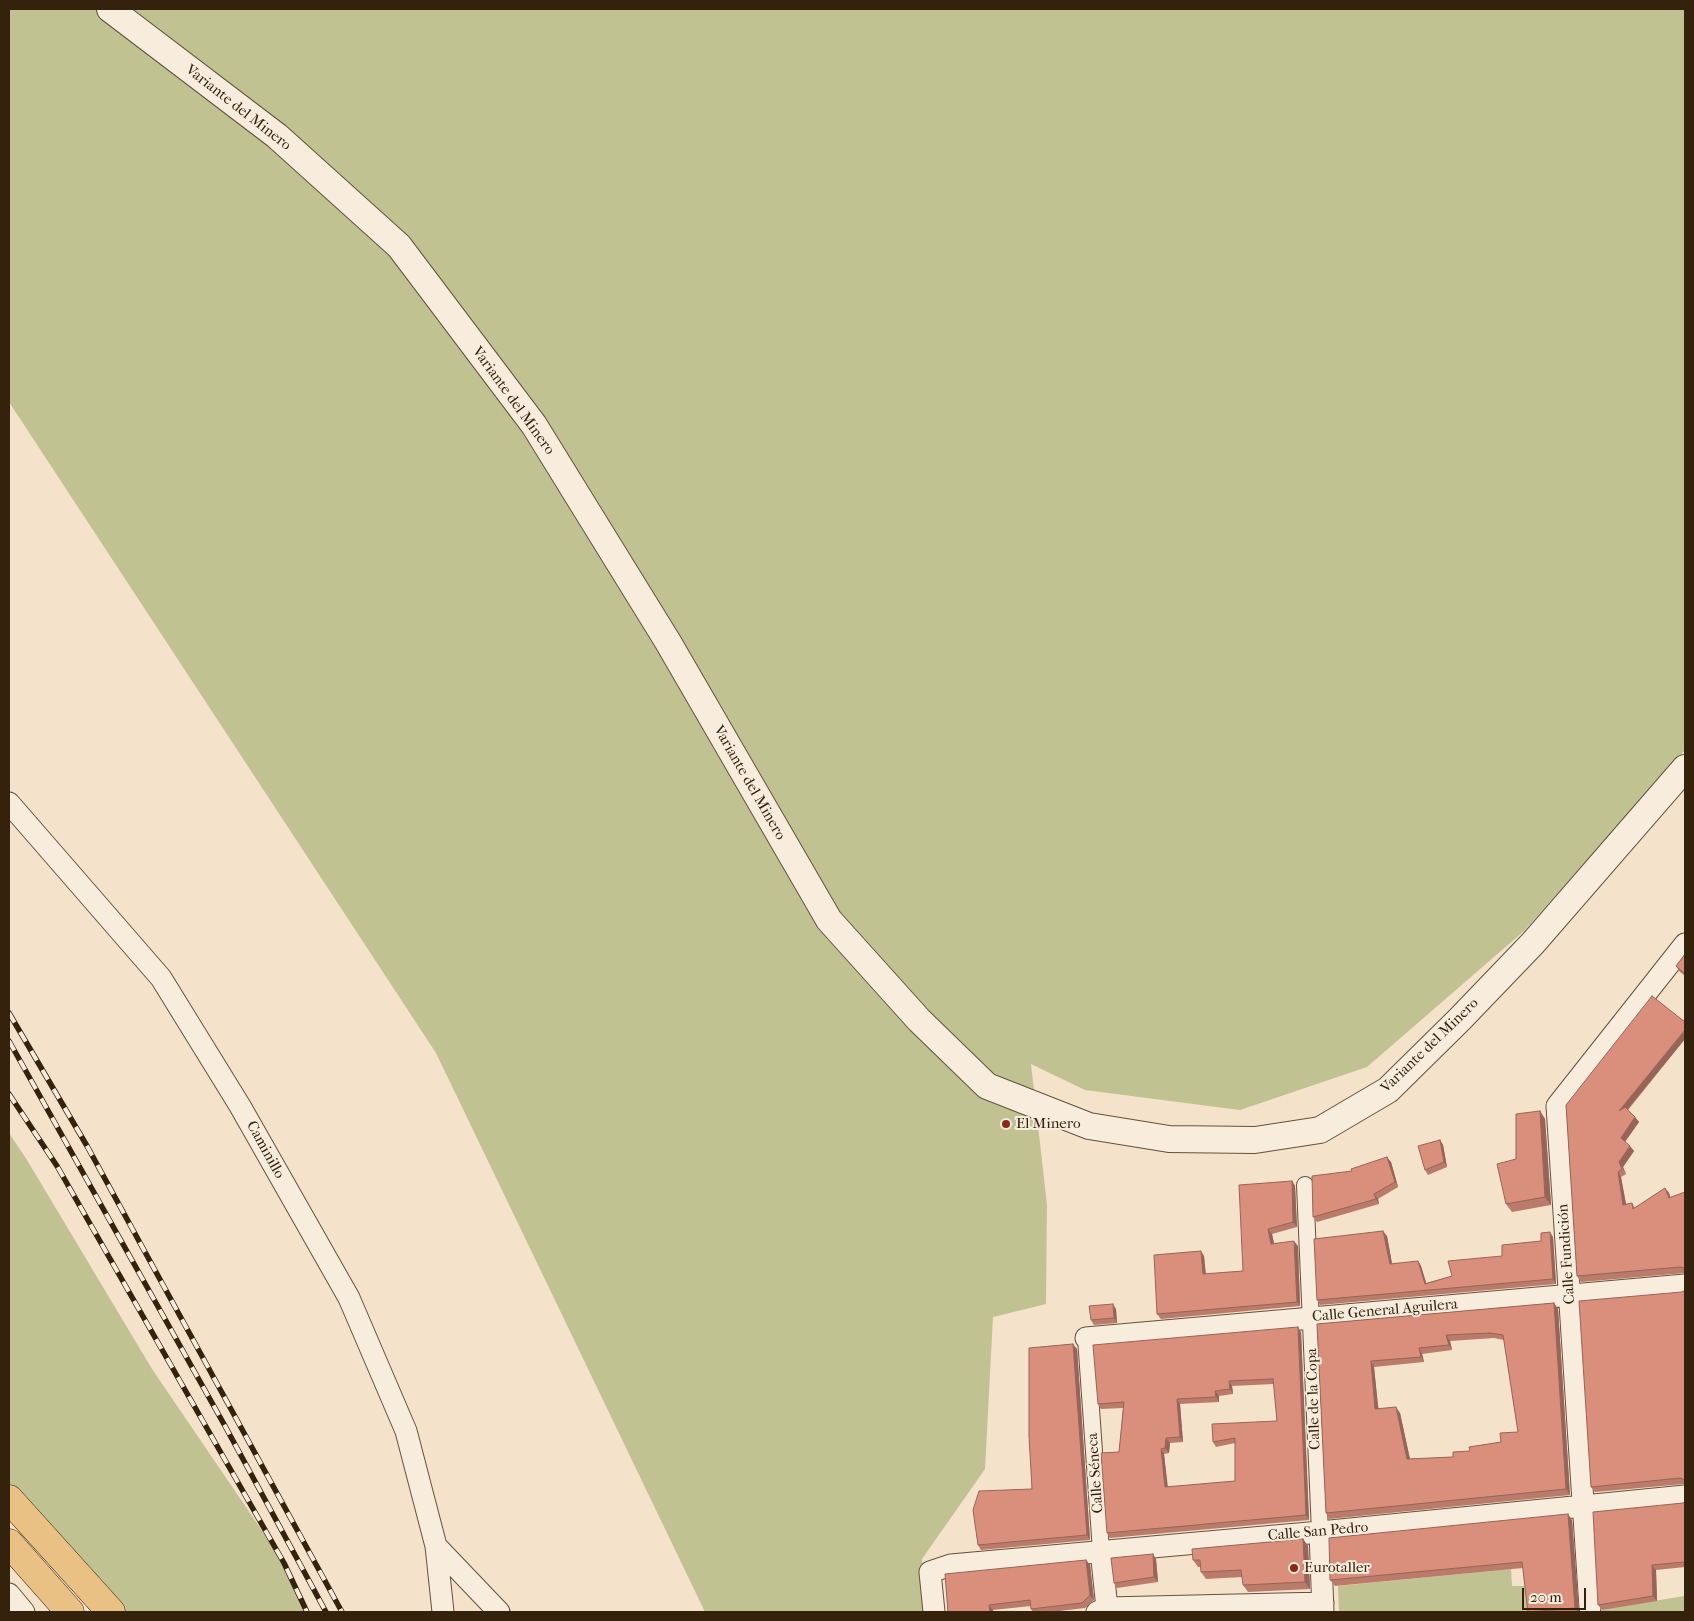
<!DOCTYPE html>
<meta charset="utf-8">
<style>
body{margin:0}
#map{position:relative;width:1694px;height:1621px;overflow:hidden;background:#f4e2ca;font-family:"IM FELL French Canon",serif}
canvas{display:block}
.frame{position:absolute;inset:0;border:10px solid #34220c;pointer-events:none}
.scale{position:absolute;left:1522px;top:1588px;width:64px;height:22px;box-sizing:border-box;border:2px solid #34220c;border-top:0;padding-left:6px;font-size:15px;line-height:18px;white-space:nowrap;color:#34220c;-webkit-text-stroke:4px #f8ecdd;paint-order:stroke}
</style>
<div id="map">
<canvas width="1694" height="1621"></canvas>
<div class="frame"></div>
<div class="scale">20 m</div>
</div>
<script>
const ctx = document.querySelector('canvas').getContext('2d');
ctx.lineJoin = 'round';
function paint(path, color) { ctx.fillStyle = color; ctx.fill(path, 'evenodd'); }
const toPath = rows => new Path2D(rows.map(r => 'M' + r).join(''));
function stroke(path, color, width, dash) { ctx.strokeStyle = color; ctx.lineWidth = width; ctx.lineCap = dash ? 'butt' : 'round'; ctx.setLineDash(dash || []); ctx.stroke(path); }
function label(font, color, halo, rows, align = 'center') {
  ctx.font = font + ' "IM FELL French Canon",serif'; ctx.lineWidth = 4; ctx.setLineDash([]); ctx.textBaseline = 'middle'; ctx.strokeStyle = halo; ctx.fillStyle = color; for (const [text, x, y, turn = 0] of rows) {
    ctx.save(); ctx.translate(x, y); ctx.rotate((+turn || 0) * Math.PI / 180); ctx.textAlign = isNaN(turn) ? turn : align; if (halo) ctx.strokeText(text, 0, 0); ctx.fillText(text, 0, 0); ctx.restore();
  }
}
paint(toPath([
 [9,9,1685,9,1685,750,1524,931,1367,1067,1240,1110,1085,1090,1031,1064,1047,1205,1046,1304,993,1317,985,1469,922,1559,926,1612,705,1612,436,1053,9,402],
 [9,1133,27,1160,152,1369,284,1563,307,1612,120,1612,9,1492],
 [1511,1569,1512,1586,1529,1586,1531,1612,1339,1612,1338,1586],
 [1684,1587,1685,1587,1685,1612,1589,1612,1684,1596]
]), '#c1c292');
const pedestrian = toPath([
 [1305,1185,1320,1532],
 [1086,1338,1101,1551]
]);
const minor = toPath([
 [9,803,161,978,240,1106,349,1298,406,1431,436,1546,499,1612],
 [1086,1338,1685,1285],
 [1320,1532,1323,1612],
 [436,1546,443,1612],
 [1101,1551,1107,1608],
 [9,1594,24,1612],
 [1590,1608,1557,1106,1685,944],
 [934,1612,930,1572,951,1565,1320,1532,1685,1496],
 [1097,1612,1107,1608,1323,1603]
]);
const tertiary = toPath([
 [110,9,277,136,399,246,534,425,668,642,829,920,919,1020,987,1086,1089,1126,1169,1139,1255,1140,1320,1130,1388,1090,1460,1019,1533,943,1685,768]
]);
const trunk = toPath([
 [9,1499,111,1612],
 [9,1543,70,1612]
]);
stroke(pedestrian, '#64523c', 18);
stroke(minor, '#64523c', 23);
stroke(tertiary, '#64523c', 28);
stroke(trunk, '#34220c', 29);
stroke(pedestrian, '#f8ecdd', 16);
stroke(minor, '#f8ecdd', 21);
stroke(tertiary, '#f8ecdd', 26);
stroke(trunk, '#eac185', 28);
const rail = toPath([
 [9,1013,87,1146,342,1612],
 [9,1041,225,1426,326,1612],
 [9,1094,57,1166,284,1563,307,1612]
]);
stroke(rail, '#34220c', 5.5);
stroke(rail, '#f8ecdd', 4, [11]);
paint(toPath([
 [1685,954,1685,976,1679,971,1676,966],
 [1685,1022,1685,1039,1628,1110,1635,1117,1639,1122,1625,1142,1634,1151,1623,1167,1626,1174,1621,1177,1626,1204,1632,1203,1635,1208,1665,1188,1669,1193,1670,1197,1685,1192,1685,1273,1581,1282,1577,1276,1566,1105],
 [1540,1111,1545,1119,1551,1205,1512,1212,1506,1204],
 [1440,1140,1443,1145,1447,1167,1428,1175,1425,1170],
 [1391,1162,1398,1187,1378,1199,1379,1204,1317,1222,1313,1217,1352,1171],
 [1292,1181,1295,1186,1297,1227,1272,1234,1274,1243,1298,1246,1300,1306,1161,1319,1157,1314,1204,1256,1206,1274,1243,1271],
 [1387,1236,1392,1264,1418,1261,1421,1266,1426,1283,1452,1276,1541,1241,1553,1237,1556,1284,1320,1305,1317,1300],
 [1685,1290,1685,1484,1684,1484,1595,1492,1591,1487,1682,1292],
 [1554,1303,1558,1309,1570,1495,1329,1519,1326,1513,1317,1324],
 [1494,1338,1504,1340,1518,1432,1501,1442,1470,1451,1453,1457,1410,1459,1400,1413,1378,1409,1374,1367,1424,1362,1422,1354,1452,1350,1450,1341],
 [1116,1309,1117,1323,1094,1325,1091,1320],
 [1301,1332,1309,1520,1110,1538,1107,1533,1119,1452,1123,1408,1101,1409,1098,1404],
 [1274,1384,1277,1421,1213,1442,1216,1447,1235,1443,1235,1481,1168,1487,1164,1454,1169,1453,1170,1443,1183,1442,1180,1404,1219,1402,1219,1396,1233,1394,1232,1386],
 [1077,1349,1090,1540,981,1550,978,1545,1032,1489],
 [1685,1502,1685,1567,1656,1570,1657,1601,1602,1610,1598,1605,1683,1503],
 [1572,1520,1579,1612,1528,1612,1523,1568,1335,1586,1330,1580],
 [1303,1539,1308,1546,1310,1589,1248,1592,1243,1585,1242,1577,1206,1579,1201,1572,1201,1567,1198,1567,1193,1560],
 [1156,1559,1158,1582,1117,1588,1114,1583],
 [1086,1560,1090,1565,1094,1600,1085,1608,1051,1612,1033,1612,1031,1609,1031,1606,993,1610,993,1612,948,1612]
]), '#bb7b6b');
paint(toPath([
 [1683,1033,1685,1037,1685,1039,1622,1116,1619,1111],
 [1540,1111,1545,1119,1551,1205,1545,1197],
 [1635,1117,1639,1122,1624,1143,1621,1138],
 [1440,1140,1443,1145,1447,1167,1444,1162],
 [1630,1146,1634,1151,1623,1167,1626,1174,1619,1162],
 [1387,1157,1391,1162,1398,1187,1395,1182],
 [1618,1172,1621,1177,1627,1210,1623,1205],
 [1292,1181,1295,1186,1297,1227,1293,1222],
 [1665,1188,1669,1193,1672,1203,1669,1198],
 [1374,1194,1378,1199,1379,1204,1376,1199],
 [1268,1229,1272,1234,1275,1249,1271,1244],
 [1383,1231,1387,1236,1393,1269,1390,1264],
 [1550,1232,1553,1237,1556,1284,1553,1279],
 [1294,1241,1298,1246,1300,1306,1297,1302],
 [1201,1251,1204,1256,1206,1279,1203,1274],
 [1418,1261,1421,1266,1428,1289,1425,1284],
 [1554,1303,1558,1309,1570,1495,1566,1489],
 [1113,1304,1116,1309,1117,1323,1114,1318],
 [1298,1327,1301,1332,1309,1520,1306,1515],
 [1446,1335,1450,1341,1452,1350,1449,1345],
 [1073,1344,1077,1349,1090,1540,1087,1535],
 [1419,1348,1422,1354,1424,1362,1421,1357],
 [1371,1361,1374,1367,1379,1414,1375,1409],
 [1229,1381,1232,1386,1233,1394,1230,1389],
 [1215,1391,1219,1396,1219,1402,1216,1397],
 [1177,1399,1180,1404,1183,1442,1180,1437],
 [1396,1407,1400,1413,1411,1464,1407,1459],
 [1166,1438,1170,1443,1169,1453,1165,1448],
 [1161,1449,1164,1454,1168,1492,1165,1487],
 [1568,1514,1572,1520,1579,1612,1578,1612,1575,1608],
 [1303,1539,1308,1546,1310,1589,1305,1582],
 [1153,1554,1156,1559,1158,1582,1154,1577],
 [1086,1560,1090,1565,1094,1600,1090,1595],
 [1652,1565,1656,1570,1657,1601,1653,1596],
 [989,1605,993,1610,993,1612,990,1612]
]), '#986457');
const building = toPath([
 [1685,954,1685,974,1676,966,1685,954],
 [1652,996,1685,1022,1685,1030,1619,1111,1625,1107,1635,1117,1621,1138,1630,1146,1619,1162,1622,1169,1618,1172,1623,1205,1632,1203,1633,1209,1665,1188,1669,1198,1685,1192,1685,1268,1680,1267,1577,1276,1566,1105,1652,996],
 [1540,1111,1545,1197,1506,1204,1497,1164,1516,1159,1516,1114,1540,1111],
 [1440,1140,1444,1162,1425,1170,1418,1146,1440,1140],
 [1387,1157,1395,1182,1374,1194,1376,1199,1313,1217,1312,1176,1352,1171,1351,1169,1387,1157],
 [1292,1181,1293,1222,1268,1229,1271,1244,1294,1241,1297,1302,1157,1314,1154,1255,1201,1251,1203,1274,1243,1271,1239,1185,1292,1181],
 [1383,1231,1390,1264,1418,1261,1425,1284,1452,1276,1448,1261,1502,1256,1502,1245,1541,1241,1541,1233,1550,1232,1553,1279,1317,1300,1314,1239,1383,1231],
 [1685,1290,1685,1480,1680,1478,1591,1487,1579,1301,1682,1292,1685,1290],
 [1554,1303,1566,1489,1326,1513,1317,1324,1554,1303],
 [1490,1333,1503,1335,1518,1432,1500,1433,1501,1442,1469,1447,1470,1451,1453,1452,1453,1457,1407,1459,1396,1407,1375,1409,1371,1361,1421,1357,1419,1348,1449,1345,1446,1335,1490,1333],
 [1113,1304,1114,1318,1091,1320,1089,1306,1113,1304],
 [1298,1327,1306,1515,1107,1533,1101,1453,1119,1452,1124,1402,1098,1404,1093,1345,1298,1327],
 [1273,1379,1277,1421,1212,1424,1213,1442,1235,1438,1235,1481,1165,1487,1161,1449,1165,1448,1166,1438,1180,1437,1177,1399,1216,1397,1215,1391,1230,1389,1229,1381,1273,1379],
 [1073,1344,1087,1535,978,1545,973,1510,979,1491,1032,1489,1029,1436,1029,1348,1073,1344],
 [1685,1502,1685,1562,1652,1565,1653,1596,1598,1605,1593,1512,1683,1503,1685,1502],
 [1568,1514,1575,1608,1528,1612,1522,1562,1330,1580,1329,1538,1568,1514],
 [1303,1539,1305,1582,1243,1585,1241,1570,1201,1572,1200,1560,1193,1560,1192,1549,1303,1539],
 [1153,1554,1154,1577,1114,1583,1111,1558,1153,1554],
 [1086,1560,1090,1595,1082,1603,1031,1609,1030,1600,989,1605,990,1612,948,1612,945,1574,1086,1560]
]);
paint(building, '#d98f7c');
stroke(building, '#986457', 1);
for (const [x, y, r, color] of [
 [1006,1124,5,"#8f2418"],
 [1294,1568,5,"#8f2418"]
]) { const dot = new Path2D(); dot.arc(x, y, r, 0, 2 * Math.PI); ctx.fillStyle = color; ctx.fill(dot); stroke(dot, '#f8ecdd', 2); }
label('15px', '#34220c', '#f8ecdd', [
 ["Variante del Minero",238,108,38],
 ["Variante del Minero",513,401,54],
 ["Variante del Minero",749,783,60],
 ["Variante del Minero",1430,1046,-44],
 ["Caminillo",265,1150,61],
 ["Calle Fundición",1567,1254,-94],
 ["Calle General Aguilera",1385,1311,-5],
 ["Calle de la Copa",1314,1399,-92],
 ["Calle Séneca",1096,1473,-94],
 ["Calle San Pedro",1318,1532,-5]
]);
label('15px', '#34220c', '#f8ecdd', [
 ["El Minero",1016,1124],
 ["Eurotaller",1304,1568]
], 'left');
</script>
